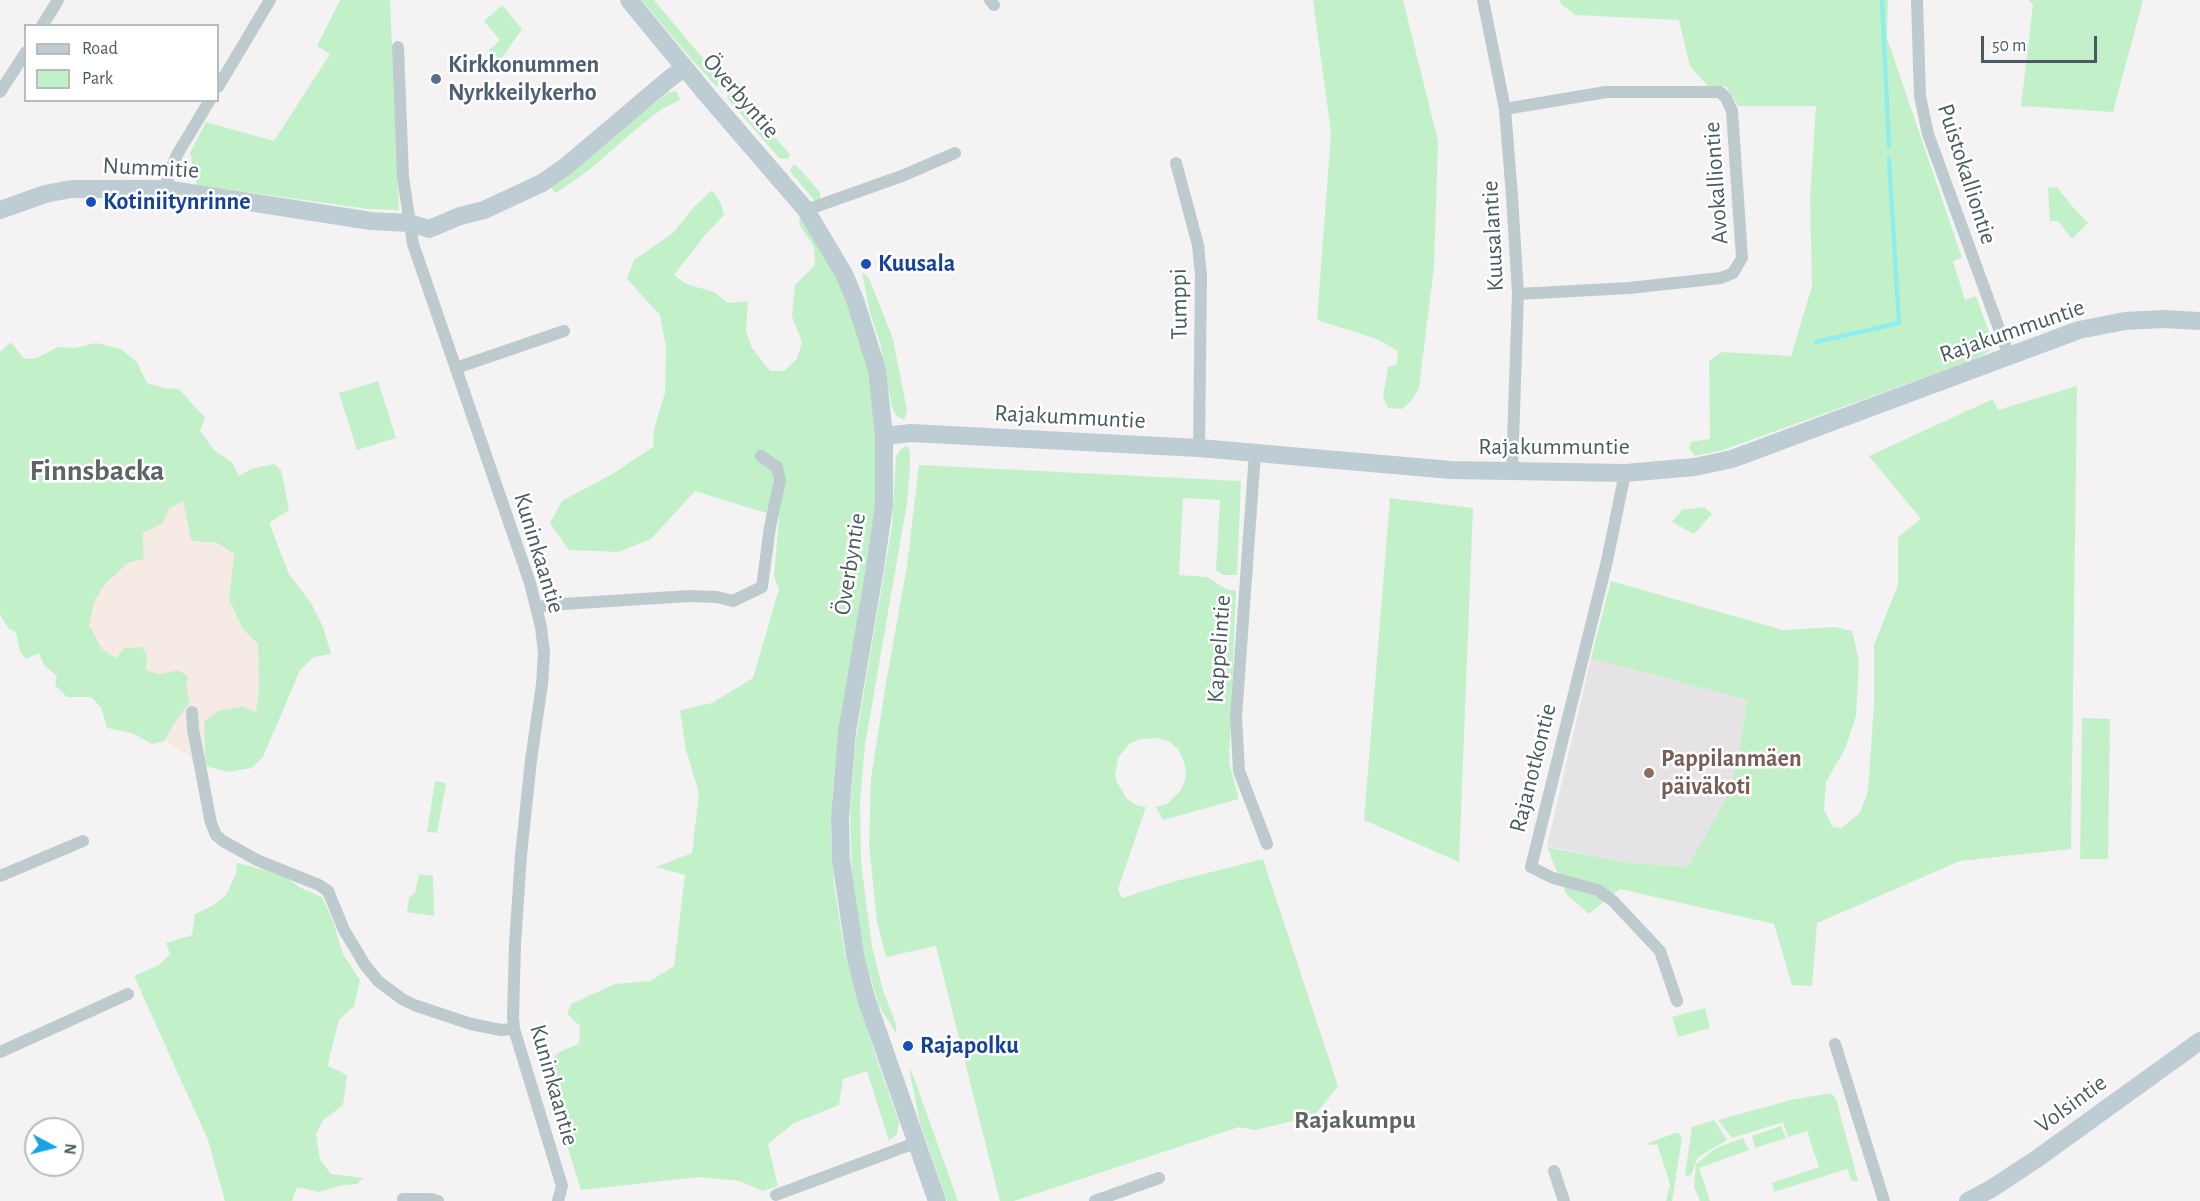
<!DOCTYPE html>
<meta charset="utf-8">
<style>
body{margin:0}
#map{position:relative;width:2200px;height:1201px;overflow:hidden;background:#f4f2f3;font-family:"Alegreya Sans",sans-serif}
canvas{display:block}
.legend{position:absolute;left:24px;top:24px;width:195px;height:78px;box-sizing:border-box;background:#fff;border:2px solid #b6bdbf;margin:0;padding:8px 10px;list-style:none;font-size:18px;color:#495b60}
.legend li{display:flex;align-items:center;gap:12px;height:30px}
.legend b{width:30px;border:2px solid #b6bdbf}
.north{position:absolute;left:24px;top:1117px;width:60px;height:60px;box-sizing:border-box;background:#fff;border:2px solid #b6bdbf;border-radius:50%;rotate:97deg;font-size:16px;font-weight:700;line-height:24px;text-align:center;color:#495b60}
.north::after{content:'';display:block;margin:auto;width:21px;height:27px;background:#19a3e7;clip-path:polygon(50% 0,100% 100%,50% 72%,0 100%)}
.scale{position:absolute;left:1981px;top:36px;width:116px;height:27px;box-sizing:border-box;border:3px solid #495b60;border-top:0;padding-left:8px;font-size:18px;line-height:21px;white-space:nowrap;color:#495b60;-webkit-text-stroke:4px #fff;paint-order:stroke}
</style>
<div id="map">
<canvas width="2200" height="1201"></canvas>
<ul class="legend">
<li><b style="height:8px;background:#becdd3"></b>Road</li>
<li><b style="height:16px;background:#c2f1c9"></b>Park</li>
</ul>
<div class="north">N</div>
<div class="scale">50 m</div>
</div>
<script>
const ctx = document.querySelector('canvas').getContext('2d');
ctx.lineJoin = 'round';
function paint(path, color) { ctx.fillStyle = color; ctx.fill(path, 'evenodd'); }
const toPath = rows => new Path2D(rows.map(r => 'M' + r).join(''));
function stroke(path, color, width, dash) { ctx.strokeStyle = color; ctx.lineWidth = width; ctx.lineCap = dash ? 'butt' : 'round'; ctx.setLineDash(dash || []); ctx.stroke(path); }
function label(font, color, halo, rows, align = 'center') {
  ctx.font = font + ' "Alegreya Sans",sans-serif'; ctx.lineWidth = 5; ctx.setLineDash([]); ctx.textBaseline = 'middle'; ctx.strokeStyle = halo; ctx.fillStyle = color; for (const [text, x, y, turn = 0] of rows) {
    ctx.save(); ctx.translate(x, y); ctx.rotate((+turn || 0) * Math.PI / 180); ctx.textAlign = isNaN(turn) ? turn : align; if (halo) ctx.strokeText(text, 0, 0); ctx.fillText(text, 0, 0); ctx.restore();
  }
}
paint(toPath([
 [1591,658,1747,700,1739,753,1728,794,1688,867,1625,862,1547,846]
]), '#e5e3e5');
paint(toPath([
 [340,0,390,0,399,210,368,209,197,185,190,153,206,122,274,141,330,54,317,46],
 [641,0,654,0,722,81,718,86,716,86,694,62],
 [1313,0,1403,0,1438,141,1434,267,1419,388,1412,400,1402,409,1388,408,1383,397,1388,367,1397,364,1398,351,1377,339,1317,320,1331,133],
 [1560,0,1888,0,1887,38,1962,258,1953,261,1965,300,1976,296,1993,343,1988,352,1976,359,1723,450,1695,456,1689,449,1691,442,1710,439,1709,361,1722,352,1791,356,1812,286,1810,199,1816,106,1738,106,1726,86,1708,86,1690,66,1679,20,1575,15,1561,4],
 [2029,0,2143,0,2113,112,2021,106,2033,5],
 [502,5,522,29,499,62,489,50,500,40,484,21],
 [677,91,680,100,662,109,641,125,589,170,556,193,549,186,669,92],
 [730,92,733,92,790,154,788,159,779,158,727,98],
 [792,165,797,166,820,192,820,200,814,200,790,171],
 [2057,187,2072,206,2088,223,2072,239,2058,221,2050,221,2048,188],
 [712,190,721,204,724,215,705,235,674,275,686,284,714,292,728,303,748,301,746,331,752,348,770,371,784,371,797,359,802,342,792,316,795,285,815,265,814,247,799,224,800,216,837,276,853,316,869,373,878,439,876,521,840,721,833,785,831,834,834,884,845,955,876,1057,899,1122,897,1134,889,1141,867,1071,843,1079,839,1105,794,1123,768,1144,778,1186,763,1191,739,1181,699,1177,581,1190,543,1068,559,1052,579,1044,580,1026,567,1014,571,1004,615,984,650,981,674,966,685,875,656,867,692,853,699,793,686,750,680,710,712,703,753,678,779,589,774,576,779,517,695,491,651,539,619,552,569,550,550,523,562,501,614,473,653,447,654,429,665,393,666,347,660,315,627,279,634,260,673,233,693,208],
 [862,273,868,276,893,339,907,411,904,420,898,417,892,408,880,343,870,313],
 [11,342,24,359,37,358,58,347,75,348,96,343,121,349,137,362,147,383,164,388,179,389,205,418,200,431,215,451,232,462,239,476,251,469,274,464,281,470,289,510,269,523,289,574,311,603,323,627,331,654,314,657,300,670,263,757,251,768,228,772,205,766,204,721,218,711,243,706,256,711,258,644,243,630,229,600,234,554,217,543,191,541,183,502,170,508,162,524,143,533,144,559,128,563,116,658,124,648,143,647,159,674,178,670,188,676,187,690,190,703,174,724,165,741,152,744,132,733,107,728,101,707,91,697,67,697,55,685,57,676,44,665,39,653,26,659,20,652,16,632,9,629,0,615,0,352],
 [378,381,396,438,357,450,339,393],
 [2077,386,2071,849,1960,861,1817,923,1812,986,1792,985,1774,924,1620,889,1589,914,1566,894,1547,847,1625,862,1688,867,1728,794,1739,753,1747,700,1591,658,1611,581,1783,630,1835,627,1852,631,1859,661,1856,716,1845,749,1826,782,1824,810,1833,827,1841,828,1860,813,1868,791,1874,704,1874,645,1898,585,1898,537,1921,519,1869,456,1993,399,1998,410],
 [907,446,910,451,910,467,907,503,865,745,860,803,861,862,872,947,883,990,896,1024,896,1033,879,1006,863,951,852,880,850,811,856,739,892,526,896,456,901,449],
 [919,465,1241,481,1237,575,1223,575,1216,570,1220,500,1183,498,1179,575,1207,577,1226,589,1236,591,1229,763,1239,799,1163,820,1156,807,1167,804,1181,790,1185,780,1186,769,1183,759,1178,749,1170,742,1159,738,1140,739,1129,744,1118,758,1115,775,1117,782,1127,799,1136,805,1146,807,1118,889,1122,898,1176,881,1263,859,1338,1086,1314,1116,1255,1130,1239,1127,1014,1201,1000,1201,936,946,886,957,877,922,869,844,871,778,886,683,907,566],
 [1390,498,1473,508,1459,862,1364,820],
 [1704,507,1712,514,1694,534,1672,522,1682,510],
 [2082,718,2110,719,2108,859,2080,859],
 [435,781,446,783,437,833,427,832],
 [237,863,281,874,301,888,322,897,333,921,343,954,360,980,354,1006,339,1020,330,1055,328,1066,347,1075,343,1105,323,1120,316,1134,320,1160,331,1174,363,1178,357,1184,343,1185,319,1192,297,1187,292,1201,225,1201,208,1140,134,976,159,965,170,954,166,943,192,935,195,914,214,905,226,895,236,874],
 [419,874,433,876,434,916,407,912,409,898,415,893],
 [1705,1008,1710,1028,1678,1037,1672,1017],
 [909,1068,913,1075,958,1201,947,1201,920,1123],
 [1825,1094,1832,1094,1836,1099,1858,1181,1852,1181,1847,1169,1774,1192,1772,1183,1819,1167,1807,1131,1788,1137,1783,1122,1732,1138,1718,1120,1791,1100],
 [1714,1120,1727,1140,1698,1157,1691,1175,1687,1176,1685,1175,1692,1127],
 [1781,1126,1786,1138,1755,1148,1752,1136],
 [1675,1133,1679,1133,1682,1138,1672,1201,1666,1201,1670,1184,1657,1144,1650,1145,1646,1144],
 [1743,1138,1749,1150,1699,1168,1710,1201,1700,1201,1694,1187,1696,1164,1716,1148]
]), '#c2f1c9');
paint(toPath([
 [183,501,191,541,217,543,234,554,229,600,243,630,258,644,259,689,256,712,242,706,218,711,204,721,205,766,165,741,174,724,190,703,187,690,188,676,178,670,158,674,146,670,147,657,143,647,124,648,116,658,102,649,89,625,94,602,105,584,128,563,144,559,143,533,162,524,170,508]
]), '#f5ebe4');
stroke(toPath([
 [1882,0,1889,147],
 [1816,342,1899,323,1889,159]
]), '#8feeeb', 4.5);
stroke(toPath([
 [990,0,994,5],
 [1483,0,1505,109,1512,196,1518,294,1512,472],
 [1917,0,1920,96,1928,134,2009,356],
 [42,26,58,0],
 [398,47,403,177,413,244,530,583,541,627,544,653,542,684,531,760,521,855,515,944,513,1017,514,1029,562,1186,558,1201],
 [218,87,270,0],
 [0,92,26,52],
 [1505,109,1606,92,1720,92,1726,98,1732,111,1742,258,1733,273,1721,278,1629,288,1518,294],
 [1176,163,1198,245,1201,275,1199,448],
 [165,189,169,173,178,153,210,100],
 [806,210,902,176,955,153],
 [456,368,564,331],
 [1255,453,1236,717,1239,771,1267,844],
 [1625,473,1607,561,1531,867,1553,878,1598,890,1613,901,1660,951,1677,1001],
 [537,608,547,605,689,596,717,597,733,601,762,587,770,527,780,480,777,467,761,456],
 [192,712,193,729,211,823,216,835,223,841,257,860,319,885,328,891,344,930,365,965,378,981,402,999,414,1005,471,1024,501,1030,514,1029],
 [0,876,83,841],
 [1835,1044,1884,1201],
 [0,1052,128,994],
 [1554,1171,1564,1201],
 [776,1195,915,1143],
 [403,1199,431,1199,438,1201],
 [1095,1201,1159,1178]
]), '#bdcbce', 12);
stroke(toPath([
 [629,0,707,95,806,210,844,274,855,300,877,370,884,436,884,505,875,568,847,732,840,817,841,860,855,955,866,998,937,1201],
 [0,210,45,194,71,189,165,189,371,221,409,223,429,229,460,216,484,210,542,183,565,167,669,79,684,68],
 [884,436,911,433,1199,448,1451,470,1625,473,1695,467,1732,459,2079,330,2125,321,2163,319,2200,321],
 [1968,1201,1991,1189,2038,1158,2200,1041]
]), '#becdd3', 18);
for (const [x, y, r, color] of [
 [436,79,6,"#5c6f8a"],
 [91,202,6,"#1a4fb4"],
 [866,264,6,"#1a4fb4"],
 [1649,773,6,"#8d6e63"],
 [908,1046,6,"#1a4fb4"]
]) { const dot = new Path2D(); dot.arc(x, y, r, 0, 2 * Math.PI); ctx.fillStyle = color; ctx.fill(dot); stroke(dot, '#fff', 2); }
label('bold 24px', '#4e5e75', '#fff', [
 ["Kirkkonummen",448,65],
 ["Nyrkkeilykerho",448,93]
], 'left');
label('24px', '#495b60', '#fff', [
 ["Överbyntie",741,96,49],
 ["Nummitie",151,168,3],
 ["Puistokalliontie",1967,174,72],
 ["Avokalliontie",1716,183,-94],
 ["Kuusalantie",1493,236,-93],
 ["Tumppi",1179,304,-91],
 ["Rajakummuntie",2012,331,-19],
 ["Rajakummuntie",1070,417,3],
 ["Rajakummuntie",1554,447],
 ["Kuninkaantie",539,553,73],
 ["Överbyntie",850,564,-81],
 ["Kappelintie",1219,649,-86],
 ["Rajanotkontie",1533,768,-76],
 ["Kuninkaantie",554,1085,74],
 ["Volsintie",2071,1104,-36]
]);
label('bold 24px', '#164399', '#fff', [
 ["Kotiniitynrinne",103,202],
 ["Kuusala",878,264],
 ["Rajapolku",920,1046]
], 'left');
label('bold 24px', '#785e54', '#fff', [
 ["Pappilanmäen",1661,759],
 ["päiväkoti",1661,787]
], 'left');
label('bold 26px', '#5e6467', '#fff', [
 ["Rajakumpu",1355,1120]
]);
label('bold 30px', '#5e6467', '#fff', [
 ["Finnsbacka",97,471]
]);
</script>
